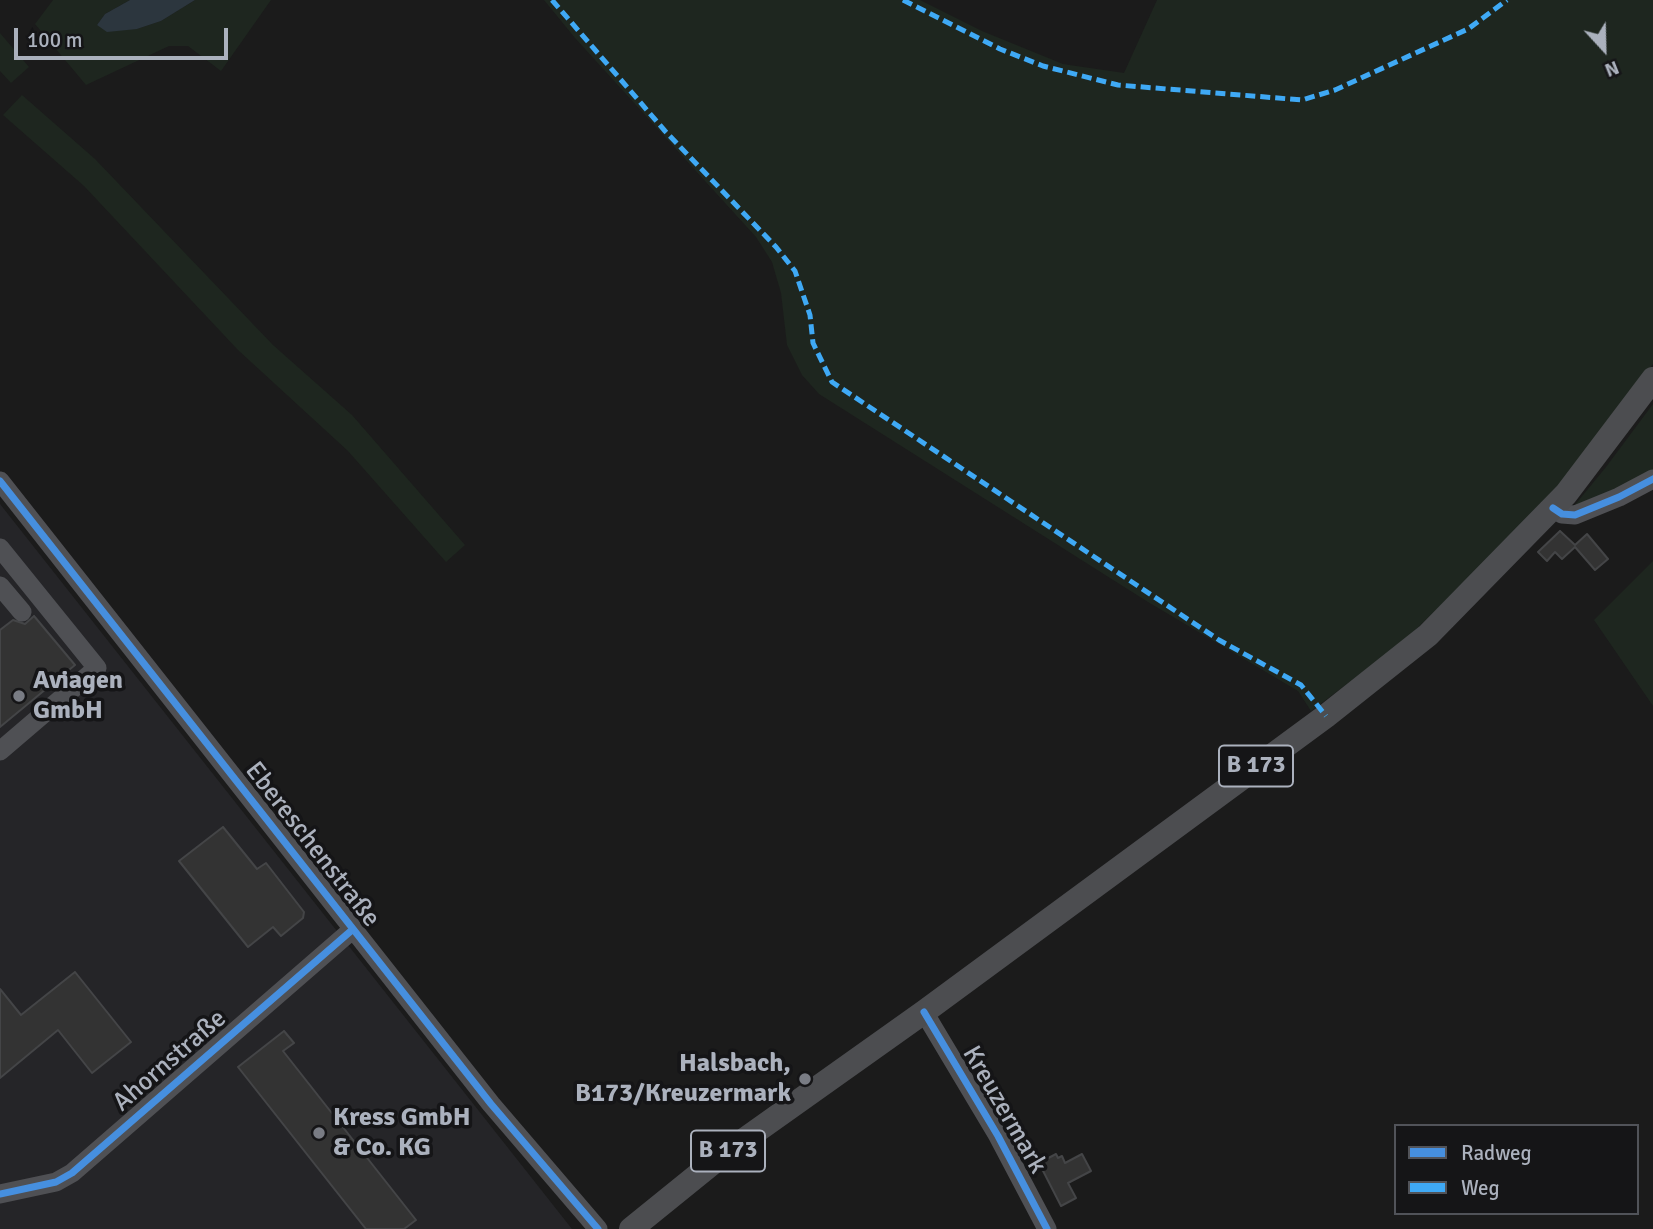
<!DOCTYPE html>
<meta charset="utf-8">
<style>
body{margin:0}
#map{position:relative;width:1653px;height:1229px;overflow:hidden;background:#1b1b1b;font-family:Signika,sans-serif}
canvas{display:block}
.legend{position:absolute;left:1394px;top:1124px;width:245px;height:91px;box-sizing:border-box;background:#151517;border:2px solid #515359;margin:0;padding:9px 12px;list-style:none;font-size:21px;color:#abb1bd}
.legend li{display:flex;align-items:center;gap:14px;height:35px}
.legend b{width:35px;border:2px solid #515359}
.north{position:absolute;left:1569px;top:14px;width:70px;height:70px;-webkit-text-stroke:5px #151517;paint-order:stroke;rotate:158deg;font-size:19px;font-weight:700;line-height:28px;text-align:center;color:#abb1bd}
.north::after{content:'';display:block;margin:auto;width:24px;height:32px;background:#abb1bd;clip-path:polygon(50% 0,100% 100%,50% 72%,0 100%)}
.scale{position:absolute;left:14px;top:28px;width:214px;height:32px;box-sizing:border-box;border:4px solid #abb1bd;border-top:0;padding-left:9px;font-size:21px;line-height:24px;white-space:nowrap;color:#abb1bd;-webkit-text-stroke:5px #151517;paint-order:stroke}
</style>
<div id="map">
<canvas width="1653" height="1229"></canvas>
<ul class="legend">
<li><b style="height:9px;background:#468fdf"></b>Radweg</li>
<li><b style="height:9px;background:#3fa9f5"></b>Weg</li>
</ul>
<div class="north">N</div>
<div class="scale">100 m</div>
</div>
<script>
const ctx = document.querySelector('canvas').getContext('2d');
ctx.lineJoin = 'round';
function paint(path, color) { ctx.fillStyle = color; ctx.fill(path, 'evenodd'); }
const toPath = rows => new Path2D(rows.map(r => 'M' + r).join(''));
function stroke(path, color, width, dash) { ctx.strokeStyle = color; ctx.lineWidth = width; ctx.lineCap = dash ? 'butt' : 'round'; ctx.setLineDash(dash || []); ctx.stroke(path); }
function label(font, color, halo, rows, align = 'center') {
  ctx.font = font + ' Signika,sans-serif'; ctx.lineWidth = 7; ctx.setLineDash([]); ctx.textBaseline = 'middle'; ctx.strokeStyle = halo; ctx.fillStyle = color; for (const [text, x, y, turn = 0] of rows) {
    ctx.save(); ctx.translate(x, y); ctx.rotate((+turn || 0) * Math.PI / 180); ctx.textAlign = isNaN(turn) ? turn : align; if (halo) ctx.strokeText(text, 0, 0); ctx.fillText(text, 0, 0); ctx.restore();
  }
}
paint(toPath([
 [0,504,572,1229,0,1229]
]), '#252528');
paint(toPath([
 [53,0,130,0,105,14,97,25,137,29,161,21,195,0,271,0,221,71,188,46,169,46,86,85,35,24],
 [544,0,920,0,982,31,1063,64,1124,73,1157,0,1653,0,1653,364,1543,506,1404,641,1311,711,1298,691,1148,602,819,394,802,375,787,345,781,293,772,262,756,237,575,38],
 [0,33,29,67,11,83,0,71],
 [22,95,95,159,273,345,352,415,465,545,446,562,348,451,238,350,84,186,3,115],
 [1653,404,1653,474,1574,506,1606,467],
 [1653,561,1653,706,1594,620]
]), '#1e261f');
paint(toPath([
 [130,0,195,0,161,21,137,29,107,32,97,25,105,14]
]), '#2c363e');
const building = toPath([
 [1560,531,1575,545,1587,534,1608,559,1595,570,1575,547,1562,559,1555,552,1547,561,1538,552,1560,531],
 [34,616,75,665,0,727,0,630,13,620,25,624,34,616],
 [223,827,257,869,266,863,304,912,303,918,281,936,273,927,248,947,179,861,223,827],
 [75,972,131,1042,92,1073,58,1030,0,1078,0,989,21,1015,75,972],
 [284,1031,294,1043,283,1051,416,1220,404,1229,366,1229,238,1067,284,1031],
 [1056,1154,1058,1158,1062,1156,1065,1163,1082,1154,1091,1171,1068,1183,1076,1198,1061,1206,1039,1163,1056,1154]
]);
paint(building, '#333');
stroke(building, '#444547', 2);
stroke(toPath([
 [0,481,491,1104,598,1229],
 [1553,508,1562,514,1575,515,1619,497,1653,479],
 [0,548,97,668,0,751],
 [0,586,22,612],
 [924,1012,998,1136,1047,1229],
 [0,1194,56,1182,72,1173,352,930]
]), '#4f5054', 19);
stroke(toPath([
 [631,1229,720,1157,924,1012,1326,716,1428,635,1566,494,1653,379]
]), '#4c4d50', 24);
stroke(toPath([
 [552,0,665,131,776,247,795,271,810,315,813,343,832,382,1219,640,1301,685,1326,716],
 [903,0,1000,49,1043,66,1118,85,1302,100,1335,90,1468,29,1507,0]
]), '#3fa9f5', 5, [10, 5]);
stroke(toPath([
 [0,481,491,1104,598,1229],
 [1553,508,1562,514,1575,515,1619,497,1653,479],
 [924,1012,998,1136,1047,1229],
 [0,1194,56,1182,72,1173,352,930]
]), '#468fdf', 7);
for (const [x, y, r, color] of [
 [19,696,7,"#797c84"],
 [805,1079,7,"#797c84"],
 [319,1133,7,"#797c84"]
]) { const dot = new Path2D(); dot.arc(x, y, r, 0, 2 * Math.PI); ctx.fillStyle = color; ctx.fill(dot); stroke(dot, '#151517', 2.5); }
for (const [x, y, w] of [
 [1256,766,74],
 [728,1151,74]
]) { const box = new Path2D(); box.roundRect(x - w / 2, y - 20.5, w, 41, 5); ctx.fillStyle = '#151517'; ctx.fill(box); stroke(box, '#abb1bd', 2); }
label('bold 24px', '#abb1bd', null, [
 ["B 173",1256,766],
 ["B 173",728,1151]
]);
label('bold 26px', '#abb1bd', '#151517', [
 ["Aviagen",33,681],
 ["GmbH",33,711],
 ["Halsbach,",791,1064,"right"],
 ["B173/Kreuzermark",791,1094,"right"],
 ["Kress GmbH",333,1118],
 ["& Co. KG",333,1148]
], 'left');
label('26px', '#abb1bd', '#151517', [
 ["Ebereschenstraße",312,845,52],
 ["Ahornstraße",170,1061,-41],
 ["Kreuzermark",1004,1110,60]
]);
</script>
